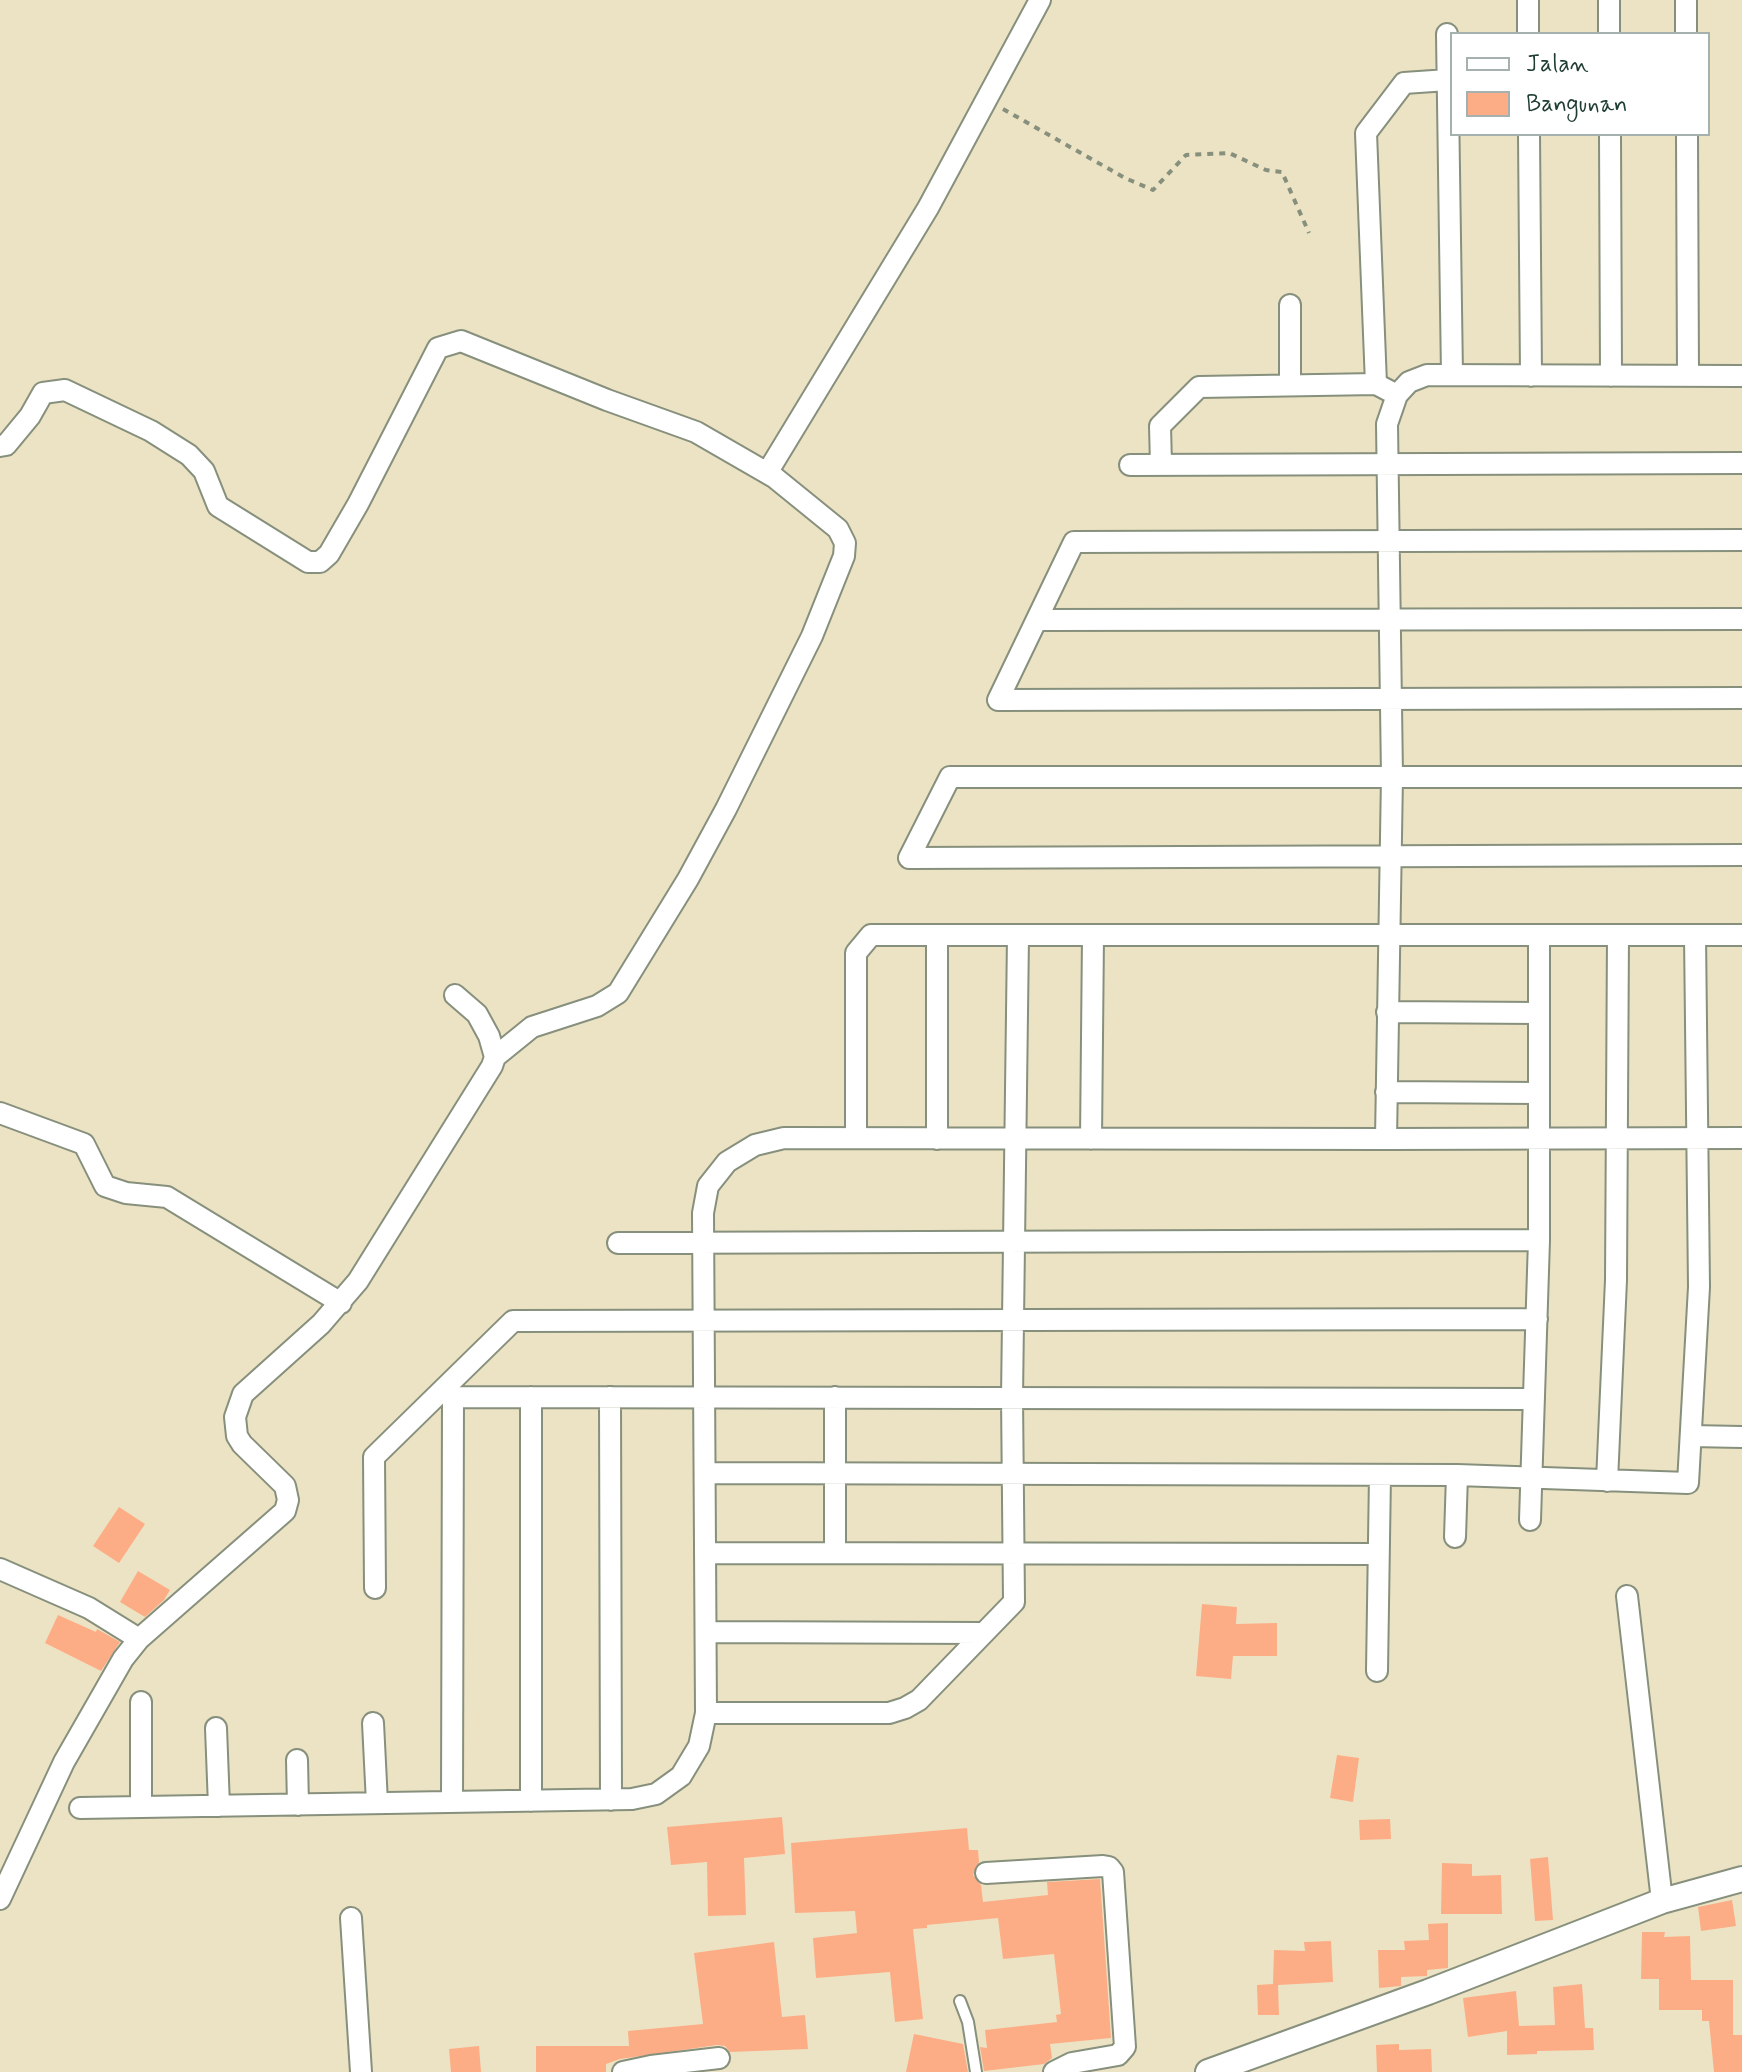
<!DOCTYPE html>
<style>
body{margin:0}
#map{position:relative;width:1742px;height:2072px;overflow:hidden;background:#ece3c5;font-family:Mynerve,sans-serif}
canvas{display:block}
.legend{position:absolute;left:1450px;top:32px;width:260px;height:104px;box-sizing:border-box;background:#fff;border:2px solid #a5b1ae;margin:0;padding:10px 14px;list-style:none;font-size:24px;color:#1f3d34}
.legend li{display:flex;align-items:center;gap:16px;height:40px}
.legend b{width:40px;border:2px solid #a5b1ae}
</style>
<div id="map">
<canvas width="1742" height="2072"></canvas>
<ul class="legend">
<li><b style="height:10px;background:#fff"></b>Jalan</li>
<li><b style="height:22px;background:#fdad85"></b>Bangunan</li>
</ul>
</div>
<script>
const ctx = document.querySelector('canvas').getContext('2d');
ctx.lineJoin = 'round';
function paint(path, color) { ctx.fillStyle = color; ctx.fill(path, 'evenodd'); }
const toPath = rows => new Path2D(rows.map(r => 'M' + r).join(''));
function stroke(path, color, width, dash) { ctx.strokeStyle = color; ctx.lineWidth = width; ctx.lineCap = dash ? 'butt' : 'round'; ctx.setLineDash(dash || []); ctx.stroke(path); }
paint(toPath([
 [119,1507,145,1524,119,1563,93,1546],
 [138,1571,170,1590,164,1600,145,1617,120,1602],
 [1202,1604,1237,1607,1236,1624,1277,1623,1277,1656,1233,1656,1231,1679,1196,1676],
 [58,1615,96,1632,97,1629,120,1642,101,1671,45,1643],
 [1337,1755,1359,1758,1353,1802,1330,1798],
 [782,1817,785,1854,744,1858,746,1915,708,1916,707,1862,671,1865,667,1827],
 [1390,1819,1391,1839,1360,1840,1359,1820],
 [967,1828,969,1850,978,1850,979,1862,973,1875,981,1885,983,1902,1048,1895,1047,1882,1100,1879,1111,2038,1050,2044,1052,2058,1044,2064,984,2071,980,2047,987,2048,985,2030,1057,2022,1056,2015,1061,2014,1054,1954,1003,1959,998,1918,927,1925,927,1928,913,1929,923,2019,895,2022,890,1972,816,1978,813,1938,857,1933,855,1911,795,1913,791,1843],
 [1548,1857,1553,1920,1535,1921,1530,1859],
 [1442,1863,1472,1864,1472,1876,1501,1875,1502,1914,1441,1914],
 [1732,1900,1736,1926,1701,1931,1698,1907],
 [1448,1923,1448,1968,1427,1970,1427,1976,1401,1977,1401,1986,1379,1988,1378,1950,1405,1950,1404,1941,1429,1940,1428,1924],
 [1642,1932,1665,1932,1664,1937,1690,1936,1691,1980,1733,1980,1733,2035,1742,2035,1742,2072,1714,2072,1709,2021,1702,2021,1702,2010,1659,2010,1659,1979,1641,1979],
 [1331,1941,1333,1982,1278,1985,1279,2015,1258,2015,1257,1985,1273,1984,1274,1950,1305,1951,1304,1942],
 [774,1942,782,2017,805,2015,808,2049,730,2052,725,2046,717,2045,620,2059,606,2064,606,2072,536,2072,536,2046,629,2046,628,2031,703,2024,694,1953],
 [1582,1984,1585,2028,1593,2028,1594,2050,1537,2051,1537,2054,1507,2055,1507,2031,1468,2037,1463,1998,1516,1991,1519,2026,1555,2025,1553,1987],
 [914,2034,963,2044,968,2072,906,2072],
 [1399,2044,1399,2050,1431,2049,1432,2072,1377,2072,1376,2045],
 [479,2046,481,2072,451,2072,449,2049]
]), '#fdad85');
const service = toPath([
 [960,2001,968,2022,976,2072]
]);
const minor = toPath([
 [1528,0,1528,34],
 [1609,0,1609,34],
 [1686,0,1686,34],
 [1447,34,1452,375],
 [1529,134,1531,376],
 [1610,134,1611,376],
 [1687,134,1688,376],
 [1742,376,1427,375,1409,382,1397,395,1387,424,1392,776,1386,1139,1742,1138],
 [1290,385,1290,305],
 [1397,395,1376,384,1366,133,1404,83,1448,80],
 [0,446,6,445,30,416,43,393,65,390,151,431,189,455,204,471,218,506,308,562,320,562,329,554,358,504,438,348,461,341,607,400,696,432,774,477,838,529,845,543,844,556,812,636,726,809,688,879,618,993,597,1006,532,1027,495,1057,492,1066,358,1281,321,1324,243,1394,235,1417,237,1436,242,1444,285,1486,288,1500,285,1511,139,1639,123,1659,64,1762,0,1899],
 [1130,465,1742,463],
 [1161,465,1160,426,1199,387,1376,384],
 [767,473,928,208,1040,0],
 [1742,540,1074,542,998,700,1742,698],
 [1037,620,1742,619],
 [1742,777,950,777,909,858,1742,855],
 [455,995,477,1014,489,1036,495,1057],
 [1387,1012,1539,1013],
 [1386,1092,1539,1093],
 [0,1113,84,1144,105,1186,126,1193,167,1197,341,1303],
 [856,1138,856,953,871,935,1742,935],
 [937,1139,937,936],
 [1091,1139,1093,936],
 [618,1243,1539,1240],
 [531,1397,531,1801],
 [610,1397,611,1800],
 [1691,1436,1742,1437],
 [705,1473,1457,1475,1688,1483,1699,1287,1695,935],
 [1607,1481,1616,1280,1618,935],
 [1530,1520,1539,1240,1539,935],
 [1455,1537,1457,1475],
 [706,1553,1378,1554],
 [835,1553,835,1397],
 [0,1569,89,1608,139,1639],
 [375,1588,374,1457,513,1321,1537,1319],
 [1627,1596,1662,1901],
 [706,1632,984,1633],
 [1377,1671,1380,1475],
 [141,1702,141,1807],
 [706,1713,889,1713,905,1708,919,1700,1014,1602,1012,1397,1018,936],
 [373,1723,377,1803],
 [216,1728,219,1806],
 [297,1760,298,1805],
 [452,1802,453,1397,1534,1399],
 [80,1808,632,1799,656,1794,681,1776,699,1746,706,1713,703,1213,708,1186,727,1162,755,1145,784,1138,1386,1139],
 [986,1873,1103,1866,1109,1867,1113,1872,1125,2047,1118,2055,1072,2063,1054,2072],
 [351,1918,361,2072],
 [623,2072,651,2066,719,2058]
]);
const tertiary = toPath([
 [1208,2072,1428,1992,1662,1901,1742,1879]
]);
stroke(service, '#86907c', 14);
stroke(minor, '#86907c', 24);
stroke(tertiary, '#86907c', 28);
stroke(toPath([
 [1003,109,1125,178,1153,190,1186,155,1229,153,1266,170,1282,172,1309,233]
]), '#86907c', 4, [6, 6]);
stroke(service, '#fff', 10);
stroke(minor, '#fff', 20);
stroke(tertiary, '#fff', 24);
</script>
